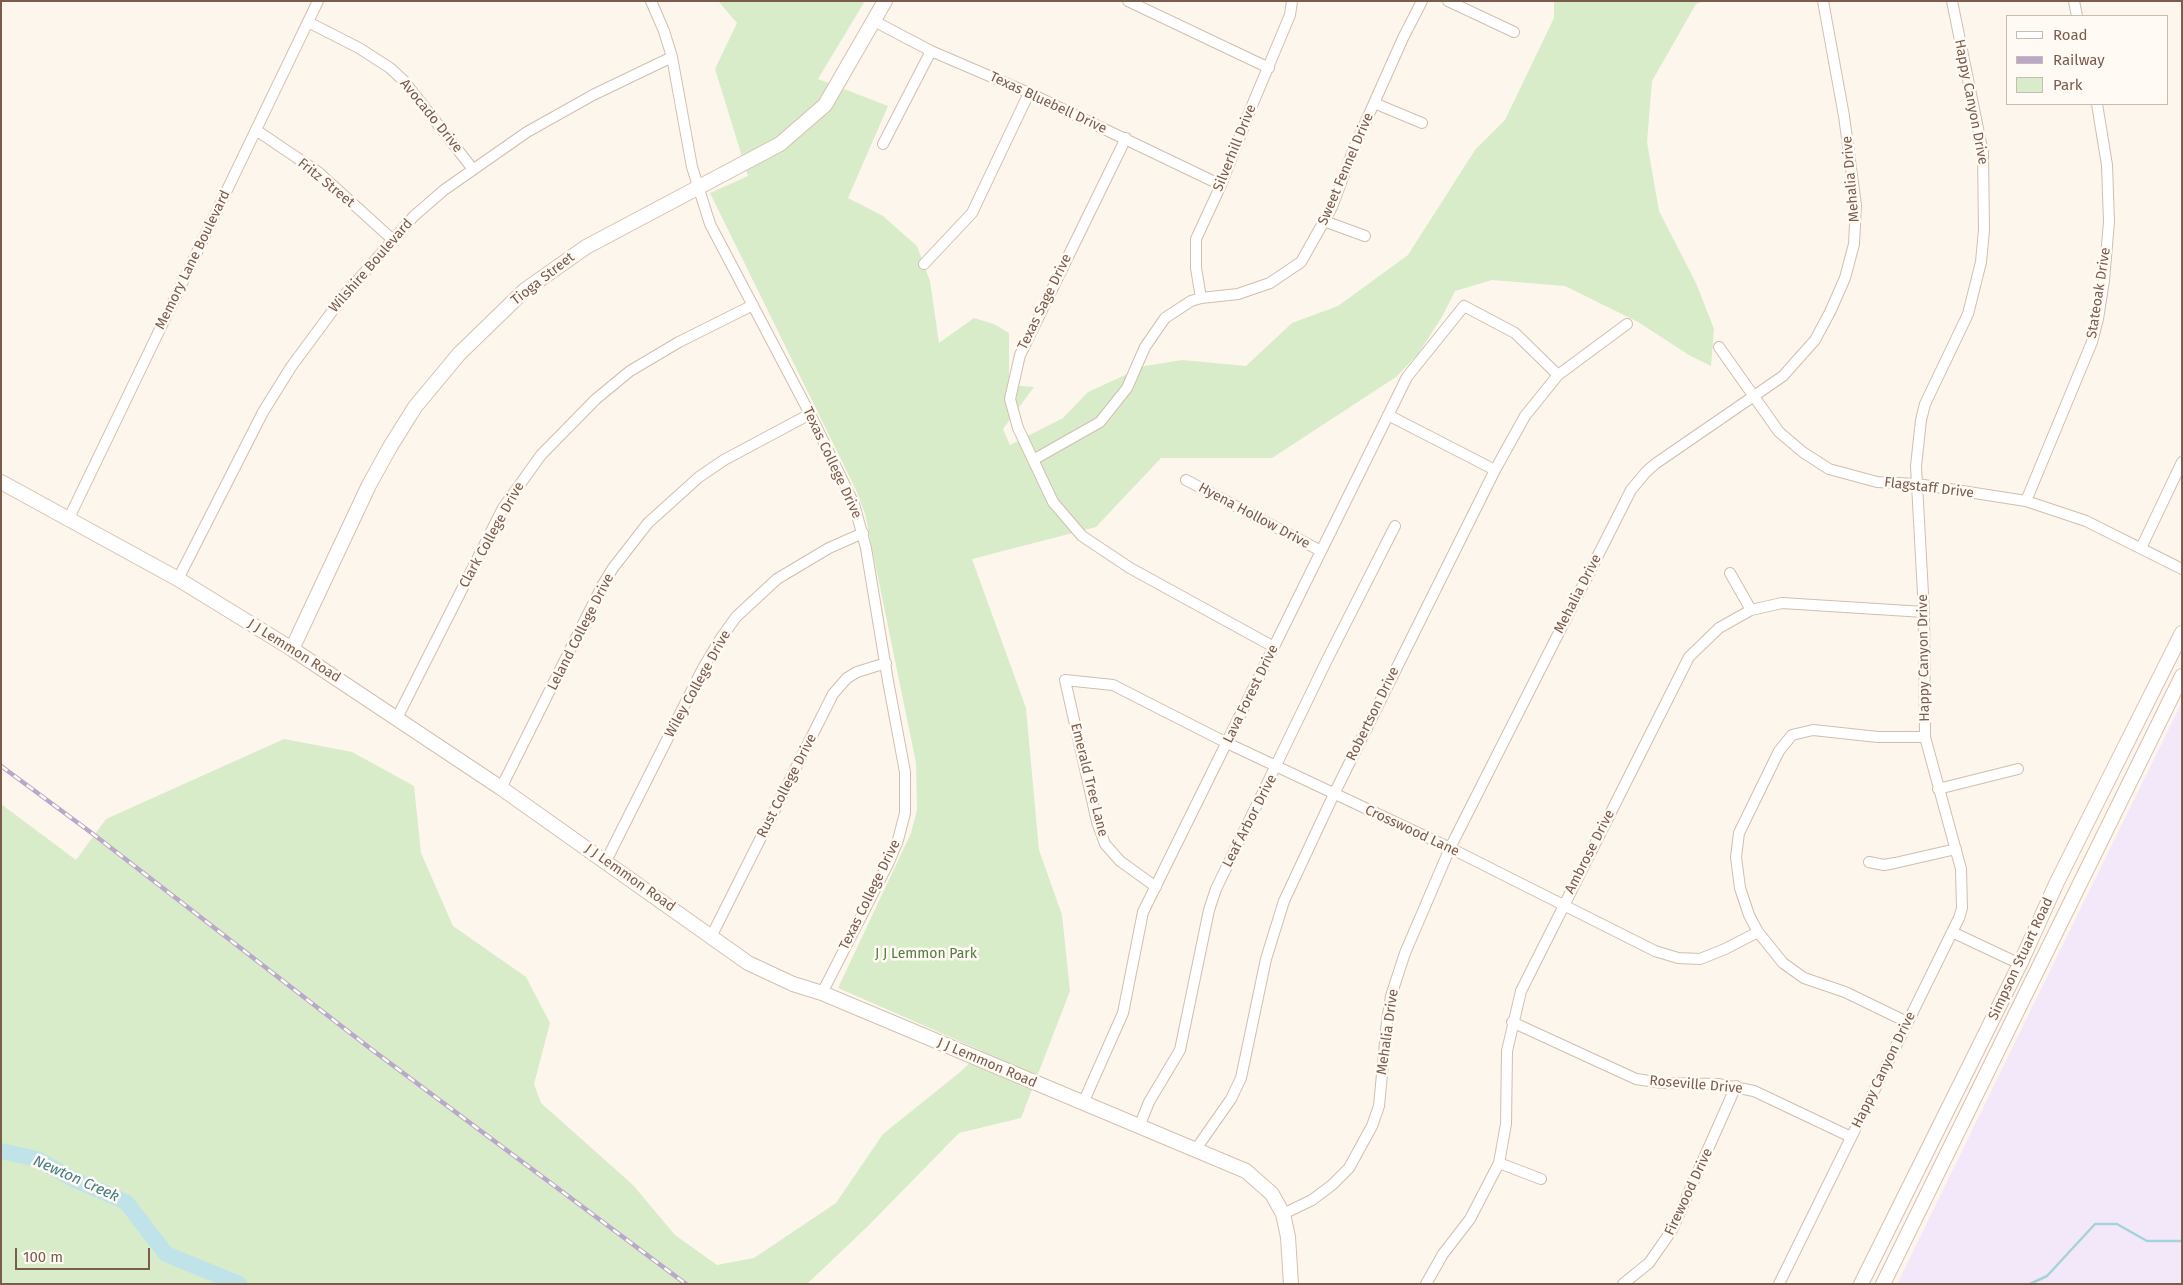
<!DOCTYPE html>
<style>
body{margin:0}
#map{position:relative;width:2183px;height:1285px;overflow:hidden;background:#fdf6ec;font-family:"Fira Sans",sans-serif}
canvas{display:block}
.frame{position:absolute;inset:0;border:2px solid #7a5c4d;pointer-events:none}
.legend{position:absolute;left:2006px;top:15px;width:162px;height:90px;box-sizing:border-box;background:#fffaf3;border:1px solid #cabbb1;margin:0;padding:6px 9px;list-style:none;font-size:15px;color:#7a5c4d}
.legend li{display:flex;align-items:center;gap:10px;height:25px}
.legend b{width:25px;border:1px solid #cabbb1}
.scale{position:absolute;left:15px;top:1248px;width:135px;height:22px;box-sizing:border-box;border:2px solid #7a5c4d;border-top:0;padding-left:6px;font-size:15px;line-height:18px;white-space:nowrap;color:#7a5c4d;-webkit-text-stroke:4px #fffaf3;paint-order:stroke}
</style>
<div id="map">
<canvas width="2183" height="1285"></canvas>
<div class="frame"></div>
<ul class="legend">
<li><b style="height:6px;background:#fff"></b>Road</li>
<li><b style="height:6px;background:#b9a8c9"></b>Railway</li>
<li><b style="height:14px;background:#d8ecc9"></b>Park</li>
</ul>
<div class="scale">100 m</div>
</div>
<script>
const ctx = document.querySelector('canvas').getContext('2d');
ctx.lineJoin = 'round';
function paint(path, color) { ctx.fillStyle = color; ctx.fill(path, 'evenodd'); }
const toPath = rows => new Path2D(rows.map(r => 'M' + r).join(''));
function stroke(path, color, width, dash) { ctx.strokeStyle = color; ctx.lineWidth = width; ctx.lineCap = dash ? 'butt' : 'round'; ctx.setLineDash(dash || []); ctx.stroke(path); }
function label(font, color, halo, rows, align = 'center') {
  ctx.font = font + ' "Fira Sans",sans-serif'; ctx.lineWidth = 5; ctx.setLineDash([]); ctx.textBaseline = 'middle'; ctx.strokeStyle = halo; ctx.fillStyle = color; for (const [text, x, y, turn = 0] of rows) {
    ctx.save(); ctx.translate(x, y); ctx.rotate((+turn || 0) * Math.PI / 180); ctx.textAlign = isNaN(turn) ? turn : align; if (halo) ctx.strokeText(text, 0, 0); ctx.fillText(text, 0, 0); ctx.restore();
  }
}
paint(toPath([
 [2182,702,2182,1284,1897,1284,2041,989]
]), '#f3e8fa');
paint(toPath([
 [718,1,865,1,818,79,888,106,848,198,883,216,917,246,930,281,939,343,974,318,994,324,1009,333,1009,385,1034,387,1003,429,1010,445,1063,418,1088,392,1145,366,1182,360,1246,366,1292,323,1338,306,1408,255,1475,150,1505,120,1554,18,1554,1,1704,1,1696,4,1652,81,1647,142,1659,211,1696,283,1714,329,1711,366,1689,355,1638,322,1565,286,1492,280,1455,291,1442,317,1418,354,1396,377,1272,458,1161,458,1096,527,972,559,1026,708,1039,850,1062,915,1070,991,1021,1118,959,1133,868,1226,807,1284,1,1284,1,804,76,860,106,819,284,739,352,752,414,786,421,853,453,926,526,977,550,1023,534,1084,541,1103,633,1185,675,1235,717,1265,754,1258,836,1203,883,1134,959,1073,982,1051,838,988,911,833,917,810,916,763,865,514,856,490,710,193,748,176,715,69,737,23]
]), '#d8ecc9');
stroke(toPath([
 [2030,1284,2047,1276,2095,1224,2117,1224,2147,1241,2182,1241]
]), '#a5d3da', 2.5);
stroke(toPath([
 [1,1151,37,1159,75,1180,126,1202,166,1254,239,1284]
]), '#bfe3e8', 16);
const street = toPath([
 [651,1,664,31,672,57,692,167,710,224,810,414,854,504,866,548,888,681,905,772,905,813,898,840,889,862,822,993],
 [1128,1,1269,68],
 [1448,1,1514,32],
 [2074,1,2077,16],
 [874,21,931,51,1029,93,1221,185],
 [308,22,359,48,390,68,404,81,472,168],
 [1374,103,1422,123],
 [256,130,318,172,393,240],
 [1126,138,1020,355,1010,399,1018,428,1053,502,1082,536,1130,568,1274,647],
 [883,144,931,51],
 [1324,221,1365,236],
 [924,264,972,213,1029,93],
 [1201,298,1196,268,1196,239,1221,185,1251,108,1290,15,1292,1],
 [1719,347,1779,432,1804,453,1829,469,1877,482,1917,484,2026,501,2086,521,2182,569],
 [1388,415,1495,470],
 [1033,460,1100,422,1127,388,1145,347,1165,318,1191,301,1201,298,1238,294,1270,283,1301,262,1332,207,1354,148,1403,38,1422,1],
 [1186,480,1321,551],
 [2026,501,2092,342,2098,319,2104,280,2109,222,2107,165,2097,104],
 [69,518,318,1],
 [2141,548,2182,462],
 [1730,573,1751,610],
 [178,579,263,412,291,367,342,298,414,216,444,190,527,132,593,95,672,57],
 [397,718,503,508,541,455,596,399,630,371,679,342,753,305],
 [501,788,602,586,613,568,648,523,699,477,724,460,810,414],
 [1938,789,2018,769],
 [606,861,703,668,721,638,736,617,777,579,829,548,863,533],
 [1869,862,1884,865,1895,863,1956,849],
 [1156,887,1120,861,1105,844,1097,822,1065,680,1113,685,1227,743,1450,848,1655,951,1678,958,1700,959,1725,949,1758,932],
 [1952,932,2020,964],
 [712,935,833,694,847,678,857,672,886,663],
 [1512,1022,1636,1079,1663,1083,1718,1084,1754,1091,1851,1137],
 [1907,1022,1845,992,1804,978,1783,963,1758,932,1749,915,1740,888,1736,857,1739,833,1779,751,1792,735,1813,730,1878,737,1925,737],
 [1083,1103,1123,1013,1143,912,1407,377,1464,306,1515,333,1558,375],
 [1139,1127,1149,1102,1180,1050,1209,910,1216,889,1326,662,1395,526],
 [1196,1149,1231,1099,1241,1078,1266,959,1284,901,1334,794,1495,470,1525,416,1558,375,1627,324],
 [1499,1163,1541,1179],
 [1283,1214,1312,1200,1332,1185,1349,1168,1372,1126,1379,1106,1387,1021,1391,996,1405,953,1450,848,1631,490,1646,472,1655,464,1783,376,1815,340,1830,312,1845,278,1854,244,1856,205,1844,116,1823,1],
 [1426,1284,1443,1254,1470,1219,1499,1163,1506,1124,1507,1051,1521,991,1689,657,1719,628,1751,610,1782,603,1924,612],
 [1623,1284,1649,1263,1672,1230,1736,1086],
 [1779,1284,1959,918,1962,908,1961,869,1925,737,1924,612,1916,466,1921,420,1925,404,1968,314,1981,262,1984,230,1983,153,1952,1]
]);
const secondary = toPath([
 [1,482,178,579,292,649,501,788,748,963,793,984,822,993,1246,1171,1272,1194,1283,1214,1288,1237,1291,1284],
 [292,649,369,485,390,447,415,407,459,354,525,290,586,247,780,144,825,105,885,1],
 [1861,1284,2020,964,2057,882,2182,633],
 [1883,1284,2182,676]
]);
stroke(street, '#d1beb0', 12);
stroke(secondary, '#d6c0b0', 16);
stroke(street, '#fff', 10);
stroke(secondary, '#fff', 14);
const rail = toPath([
 [1,766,93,834,371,1049,686,1284]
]);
stroke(rail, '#b9a8c9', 4.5);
stroke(rail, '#fffaf3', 2.5, [8]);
label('14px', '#7a5c4d', '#fffaf3', [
 ["Happy Canyon Drive",1971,102,79],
 ["Texas Bluebell Drive",1048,103,25],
 ["Avocado Drive",431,116,51],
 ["Silverhill Drive",1235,148,-68],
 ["Sweet Fennel Drive",1346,169,-67],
 ["Mehalia Drive",1851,179,-95],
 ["Fritz Street",326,183,39],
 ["Memory Lane Boulevard",193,260,-64],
 ["Wilshire Boulevard",371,266,-49],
 ["Tioga Street",543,279,-38],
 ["Stateoak Drive",2099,293,-81],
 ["Texas Sage Drive",1045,302,-64],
 ["Texas College Drive",832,463,65],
 ["Flagstaff Drive",1929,488,7],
 ["Hyena Hollow Drive",1254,516,28],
 ["Clark College Drive",492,535,-61],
 ["Mehalia Drive",1578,594,-63],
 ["Leland College Drive",581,632,-63],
 ["J J Lemmon Road",294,651,32],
 ["Happy Canyon Drive",1924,658,-91],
 ["Wiley College Drive",698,684,-61],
 ["Lava Forest Drive",1251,694,-64],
 ["Robertson Drive",1373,714,-64],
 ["Emerald Tree Lane",1089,780,76],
 ["Rust College Drive",787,786,-63],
 ["Leaf Arbor Drive",1250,821,-63],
 ["Crosswood Lane",1412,831,25],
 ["Ambrose Drive",1590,852,-63],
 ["J J Lemmon Road",630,878,35],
 ["Texas College Drive",870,895,-64],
 ["Simpson Stuart Road",2021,959,-65],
 ["Mehalia Drive",1388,1032,-82],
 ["J J Lemmon Road",987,1063,23],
 ["Happy Canyon Drive",1884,1070,-64],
 ["Roseville Drive",1696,1085,5],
 ["Firewood Drive",1689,1192,-65]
]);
label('14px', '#537a41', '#fffaf3', [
 ["J J Lemmon Park",926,954]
]);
label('italic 15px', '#437c86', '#fffaf3', [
 ["Newton Creek",76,1179,24]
]);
</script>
